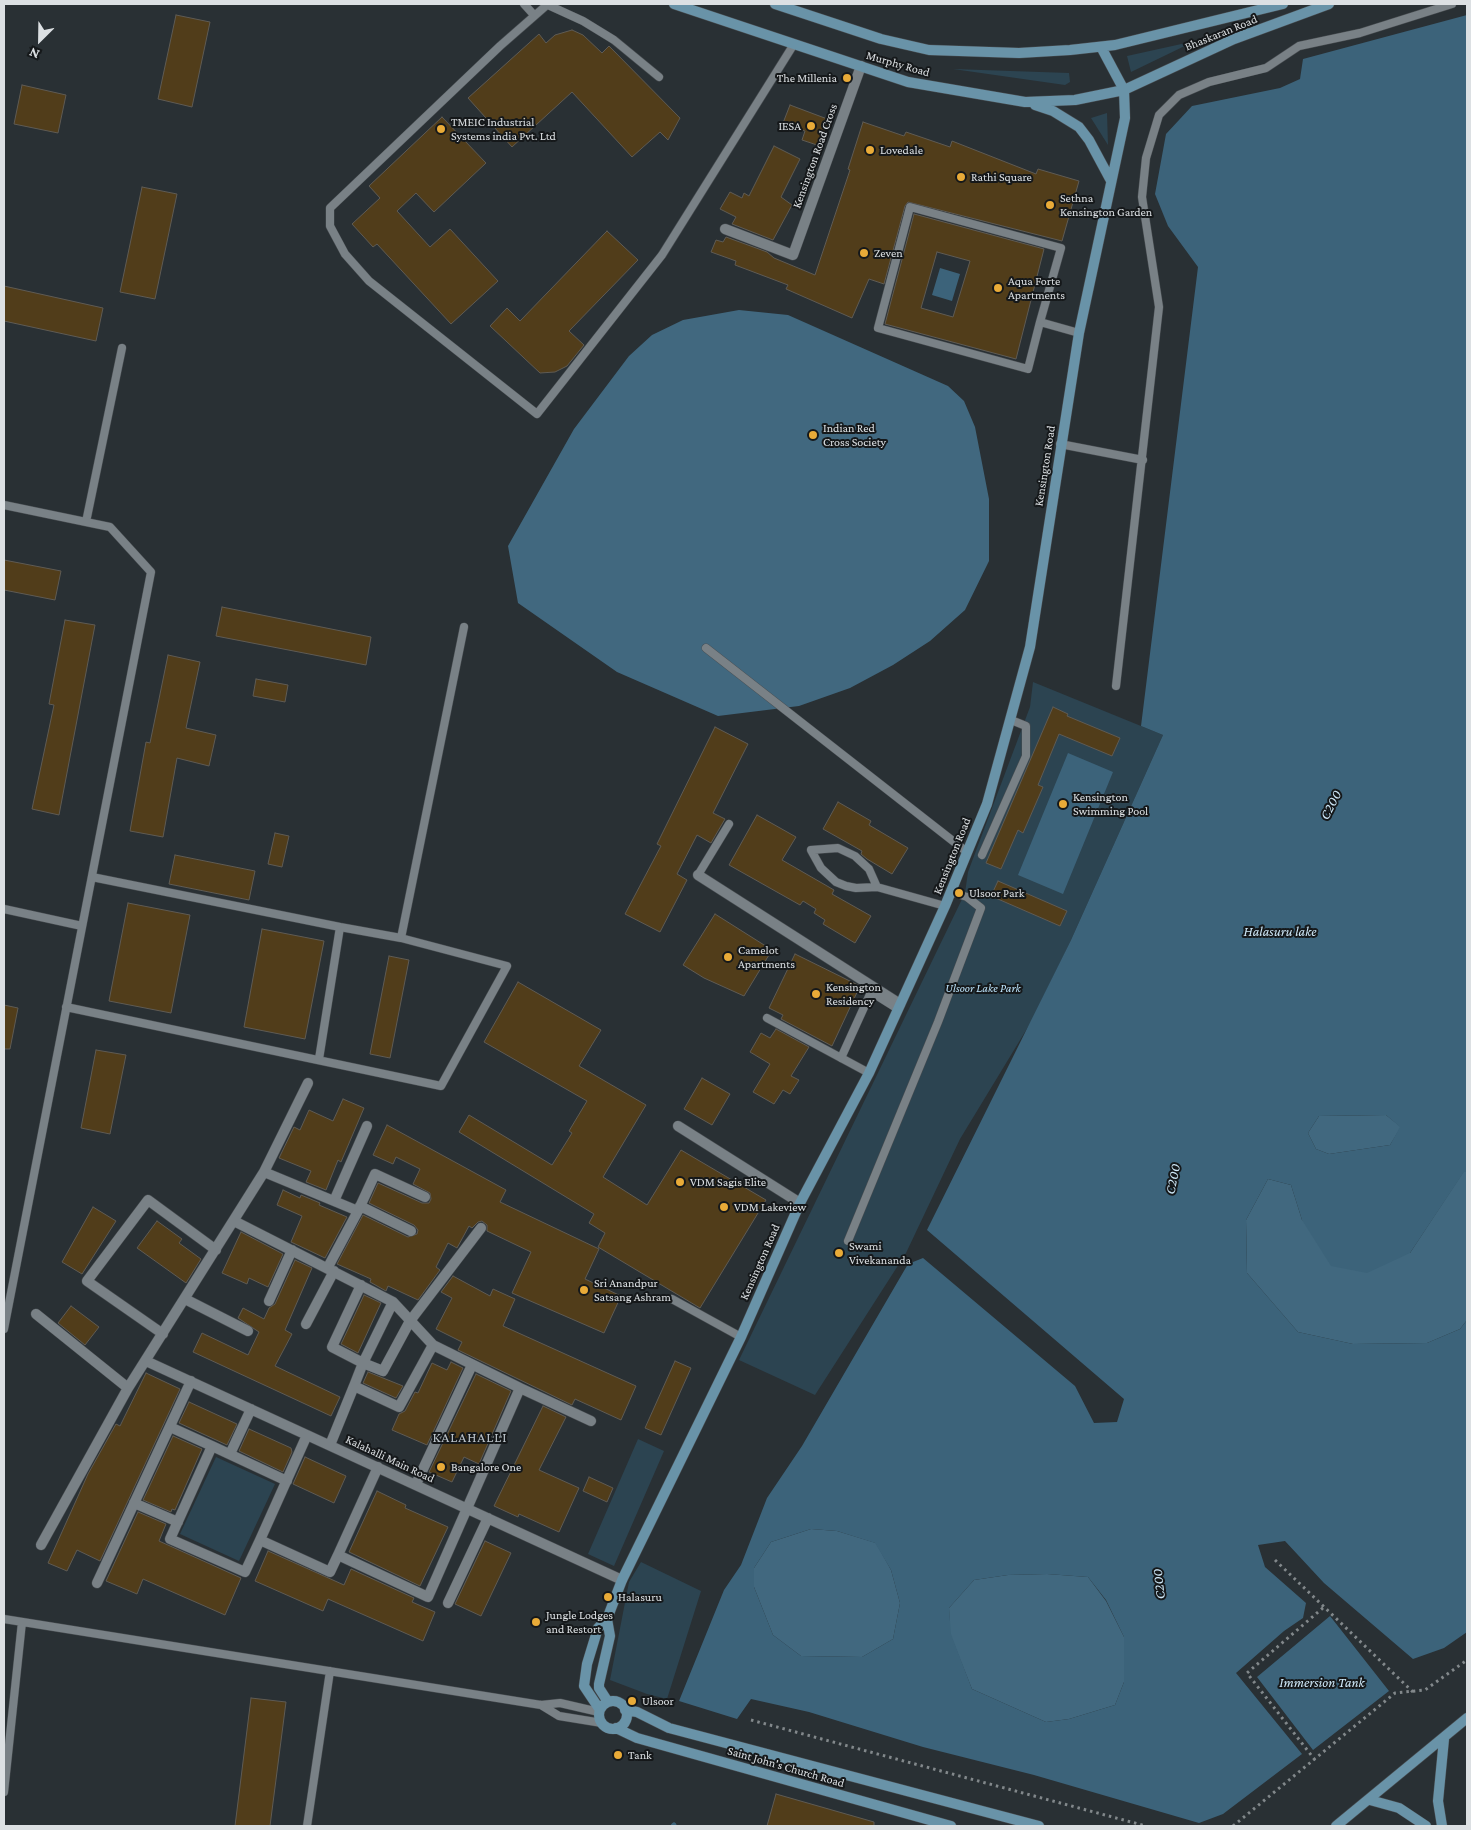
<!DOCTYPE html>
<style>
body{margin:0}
#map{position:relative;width:1471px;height:1830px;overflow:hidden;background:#293034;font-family:"Crimson Pro",serif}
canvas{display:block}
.frame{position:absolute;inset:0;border:5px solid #dce0e3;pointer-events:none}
.north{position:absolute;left:15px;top:15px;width:50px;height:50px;-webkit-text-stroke:4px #15181a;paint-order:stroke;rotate:203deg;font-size:14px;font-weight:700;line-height:20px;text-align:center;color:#dce0e3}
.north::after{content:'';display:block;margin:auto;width:18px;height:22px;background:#dce0e3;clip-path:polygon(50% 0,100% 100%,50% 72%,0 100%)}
</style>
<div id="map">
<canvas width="1471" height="1830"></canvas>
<div class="frame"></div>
<div class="north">N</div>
</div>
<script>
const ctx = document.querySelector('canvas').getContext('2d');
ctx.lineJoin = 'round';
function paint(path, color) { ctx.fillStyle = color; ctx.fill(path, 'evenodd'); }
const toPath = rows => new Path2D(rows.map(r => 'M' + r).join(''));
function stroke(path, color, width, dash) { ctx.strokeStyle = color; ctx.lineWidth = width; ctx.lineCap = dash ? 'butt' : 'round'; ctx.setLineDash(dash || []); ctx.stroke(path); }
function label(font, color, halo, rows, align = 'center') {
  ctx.font = font + ' "Crimson Pro",serif'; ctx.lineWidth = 4; ctx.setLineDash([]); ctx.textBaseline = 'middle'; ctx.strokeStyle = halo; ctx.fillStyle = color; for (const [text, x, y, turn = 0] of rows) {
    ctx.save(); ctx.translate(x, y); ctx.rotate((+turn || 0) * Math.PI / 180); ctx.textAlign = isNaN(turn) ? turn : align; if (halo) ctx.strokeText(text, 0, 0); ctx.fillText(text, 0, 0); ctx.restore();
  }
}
paint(toPath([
 [1195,41,1131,72,1127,56],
 [953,69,1069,73,1070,82,1065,85],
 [1107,113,1108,145,1091,118],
 [1033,682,1163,735,1071,940,1031,1022,960,1139,906,1253,815,1395,739,1360,965,893,968,872,1030,707],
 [638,1439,664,1451,614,1566,588,1554],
 [216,1457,275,1484,239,1561,180,1534],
 [641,1562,701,1591,667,1699,647,1694,610,1680,629,1582]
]), '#2c4451');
paint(toPath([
 [739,310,788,315,948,386,964,401,975,427,989,499,989,561,965,610,930,641,893,665,850,688,799,706,718,716,617,672,518,603,508,546,574,429,629,356,652,335,683,320],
 [1386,1115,1401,1127,1390,1145,1329,1154,1316,1149,1308,1133,1319,1116],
 [1464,1171,1467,1172,1467,1320,1460,1329,1427,1343,1353,1344,1298,1332,1247,1273,1246,1220,1268,1179,1291,1185,1302,1220,1410,1253],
 [811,1529,837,1531,876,1543,891,1570,900,1603,893,1639,862,1657,801,1656,773,1635,754,1587,754,1568,771,1542],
 [1047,1574,1088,1577,1106,1601,1124,1637,1124,1682,1115,1705,1069,1719,1046,1722,972,1689,950,1634,949,1608,974,1580,1008,1575]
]), '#41687f');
paint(toPath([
 [1467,15,1467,1172,1464,1172,1410,1253,1367,1273,1331,1266,1302,1220,1291,1185,1268,1179,1246,1220,1247,1273,1298,1332,1353,1344,1427,1343,1460,1329,1467,1320,1467,1632,1444,1648,1413,1659,1324,1583,1285,1541,1258,1545,1265,1567,1306,1603,1303,1618,1284,1631,1236,1673,1302,1754,1223,1814,1199,1823,1034,1775,923,1747,809,1712,751,1699,737,1719,679,1701,724,1590,741,1565,767,1498,802,1446,908,1264,923,1258,1075,1386,1094,1423,1117,1422,1124,1399,927,1230,1071,940,1163,735,1141,726,1198,267,1168,226,1155,194,1166,134,1192,106,1280,88,1300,79,1303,59],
 [1386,1115,1400,1127,1390,1145,1329,1154,1316,1149,1308,1133,1319,1116],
 [811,1529,837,1531,875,1543,891,1570,900,1603,893,1639,862,1657,801,1656,773,1635,754,1587,754,1568,771,1542],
 [1047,1574,1088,1577,1106,1600,1124,1637,1124,1682,1115,1705,1069,1719,1046,1722,972,1689,951,1634,949,1608,974,1580,1008,1575],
 [940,268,960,274,952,301,932,295],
 [1068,753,1113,772,1063,894,1018,875],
 [1330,1616,1389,1691,1313,1750,1257,1677]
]), '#3c637a');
stroke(toPath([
 [673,1826,674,1825]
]), '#3c637a', 5);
const building = toPath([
 [176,15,210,22,192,107,158,99,176,15],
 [572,30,583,35,602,53,609,46,680,118,668,140,660,132,632,157,572,92,512,147,468,98,539,34,546,43,555,35,572,30],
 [22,85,66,95,58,133,14,124,22,85],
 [790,105,830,120,820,146,802,140,805,131,783,123,790,105],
 [442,117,486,163,434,212,416,193,397,211,430,247,450,229,498,281,451,324,377,244,373,247,352,224,380,198,369,186,442,117],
 [863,122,904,136,906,132,950,147,952,141,1036,174,1038,169,1079,181,1062,241,908,202,905,206,884,284,869,279,852,318,786,289,788,285,735,265,736,261,711,252,716,240,723,242,726,237,767,252,774,258,815,275,850,170,848,169,863,122],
 [774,146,800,159,781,197,792,205,773,240,732,224,736,217,720,209,730,192,742,198,744,193,749,196,774,146],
 [142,187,177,194,155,299,120,292,142,187],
 [914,214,1044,249,1016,359,885,324,914,214],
 [937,252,970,261,953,317,921,308,937,252],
 [607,231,638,260,569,331,584,345,567,366,555,372,540,373,490,326,507,308,520,321,607,231],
 [4,286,103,308,96,341,4,321,4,286],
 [4,560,61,571,55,600,4,590,4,560],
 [222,607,371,637,366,665,216,636,222,607],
 [65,620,95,625,59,815,32,809,54,705,49,704,65,620],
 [168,655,200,662,186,728,216,735,209,766,177,758,163,837,130,831,146,742,150,743,168,655],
 [256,679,288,685,285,702,253,696,256,679],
 [1053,707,1068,714,1067,716,1120,738,1112,756,1059,734,1038,785,1043,787,1023,833,1018,830,1001,869,986,863,1053,707],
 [715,727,748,744,713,813,725,819,711,843,697,835,677,874,687,880,660,932,625,914,661,846,657,844,715,727],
 [838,802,871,821,869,825,908,848,892,874,867,859,861,854,862,851,823,829,838,802],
 [757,815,796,837,782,860,834,890,832,894,871,916,855,943,823,924,825,920,814,913,816,909,803,901,800,905,729,865,757,815],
 [275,833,289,836,282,867,268,864,275,833],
 [175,855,255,871,249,900,169,884,175,855],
 [998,881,1067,911,1060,926,991,896,998,881],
 [128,903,190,915,171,1013,109,1001,128,903],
 [715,914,772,950,744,996,704,978,683,965,715,914],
 [262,929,324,941,305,1039,244,1027,262,929],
 [795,954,860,986,832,1046,781,1019,783,1015,769,1008,795,954],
 [389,956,409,960,390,1058,370,1054,389,956],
 [518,982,601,1030,579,1066,646,1105,603,1177,647,1205,681,1150,766,1200,700,1308,598,1247,605,1233,589,1223,594,1214,459,1132,469,1115,552,1165,572,1133,569,1131,587,1101,484,1042,518,982],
 [4,1005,18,1008,10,1049,4,1049,4,1005],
 [776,1029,809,1047,791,1076,799,1080,790,1094,783,1090,774,1104,753,1092,770,1064,750,1052,761,1033,770,1038,776,1029],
 [96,1050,126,1055,110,1134,81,1128,96,1050],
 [702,1078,730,1094,712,1125,684,1109,702,1078],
 [343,1099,364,1108,341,1162,338,1160,326,1190,306,1182,311,1171,279,1158,294,1127,300,1130,309,1110,333,1121,343,1099],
 [387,1125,506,1190,500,1202,599,1249,585,1279,621,1296,604,1333,512,1293,531,1252,487,1231,487,1225,482,1221,478,1222,472,1228,469,1226,457,1248,448,1243,436,1267,440,1270,418,1300,388,1286,386,1291,370,1282,371,1279,337,1264,363,1215,408,1237,417,1234,418,1230,414,1225,369,1203,378,1183,422,1203,429,1203,431,1199,430,1193,413,1184,420,1169,396,1157,393,1164,373,1155,387,1125],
 [283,1190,300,1198,301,1195,320,1203,319,1205,347,1217,325,1258,291,1242,302,1216,277,1205,283,1190],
 [93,1207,116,1221,82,1274,62,1262,93,1207],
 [157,1221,182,1239,179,1243,201,1259,186,1283,137,1248,157,1221],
 [241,1232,283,1254,268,1287,249,1278,247,1284,222,1273,241,1232],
 [295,1260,312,1268,285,1330,292,1334,275,1366,340,1397,331,1416,193,1352,202,1333,248,1355,259,1332,238,1318,243,1308,264,1319,269,1308,275,1304,295,1260],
 [453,1276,490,1296,493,1289,515,1299,503,1326,636,1386,621,1420,575,1399,572,1405,458,1350,462,1342,436,1329,452,1298,441,1292,453,1276],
 [364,1295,381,1303,358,1353,341,1344,364,1295],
 [71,1306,99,1327,85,1345,58,1323,71,1306],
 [675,1361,691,1368,661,1435,645,1428,675,1361],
 [451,1362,463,1368,427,1445,392,1430,399,1414,405,1411,415,1392,418,1393,432,1363,447,1370,451,1362],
 [368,1372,403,1386,396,1398,363,1383,368,1372],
 [146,1373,180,1389,100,1561,77,1550,67,1571,48,1563,88,1474,116,1424,120,1426,146,1373],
 [476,1374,511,1391,479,1464,464,1457,452,1482,429,1472,476,1374],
 [189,1402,237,1424,227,1445,179,1423,189,1402],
 [543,1406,566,1417,539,1470,579,1488,559,1532,519,1514,518,1517,494,1506,543,1406],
 [249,1429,291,1448,292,1452,283,1472,239,1451,249,1429],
 [173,1436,202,1449,175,1510,172,1509,171,1512,143,1500,173,1436],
 [305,1457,346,1476,334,1503,293,1484,305,1457],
 [589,1477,613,1488,607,1502,583,1491,589,1477],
 [377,1491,406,1505,405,1508,448,1527,420,1586,349,1552,377,1491],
 [138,1512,166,1524,159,1541,241,1578,225,1615,143,1579,137,1594,106,1581,138,1512],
 [485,1541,511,1553,481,1616,455,1604,485,1541],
 [268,1551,344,1585,351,1569,414,1598,412,1602,435,1612,423,1641,328,1599,323,1611,255,1581,268,1551],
 [251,1698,286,1702,270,1826,235,1826,251,1698],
 [776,1794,874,1822,874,1826,767,1826,776,1794]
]);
paint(building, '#513d1a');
stroke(building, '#5f5b54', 1);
const lane = toPath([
 [524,4,534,15],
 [548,4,500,46,330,208,330,226,345,254,369,281,537,414,662,255,794,44],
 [548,5,583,21,614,40,659,77],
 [1040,322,1028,369,878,328,910,207,1061,248,1040,322,1079,333],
 [1060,444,1143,460],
 [4,505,110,527,151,572,4,1329],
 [86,522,122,348],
 [706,648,967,852],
 [1116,686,1159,307,1142,197,1146,158,1159,115,1179,95,1209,82,1266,68,1299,46,1360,33,1452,4],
 [982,855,1026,756,1026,726,1011,720],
 [698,875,729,824],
 [92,877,340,927,319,1059],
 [877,887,869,869,855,856,838,848,811,850,821,868,836,882,846,886,856,888,877,887,945,906],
 [4,909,82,926],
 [401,938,464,627],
 [66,1007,441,1086,507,966,401,938,340,927],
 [767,1018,869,1073],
 [841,1058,871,992,898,1009],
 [848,1241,938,1022,981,908,967,897,951,892],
 [672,1299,741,1337],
 [4,1619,541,1705,560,1703,599,1712],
 [541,1705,559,1716,602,1723],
 [4,1792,22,1622],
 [307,1826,330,1671]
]);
const street = toPath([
 [725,229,793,255,861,66],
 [698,875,900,1004],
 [678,1126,800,1203],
 [264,1172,358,1211,328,1267],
 [334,1201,367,1126],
 [360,1206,411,1231],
 [358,1211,375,1174,425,1197],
 [234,1221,393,1302,433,1345,520,1388,428,1597,338,1555,378,1467],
 [185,1299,248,1331],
 [269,1301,292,1250],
 [393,1302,363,1363,383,1371,410,1321,481,1228],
 [36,1314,128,1388],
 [306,1324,334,1271],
 [163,1334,87,1281,148,1200,216,1250],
 [146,1361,622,1580],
 [354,1386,363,1363,332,1347,361,1285],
 [520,1388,591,1421],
 [170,1427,212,1446],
 [330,1445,354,1386,399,1407,433,1345],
 [230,1454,251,1409],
 [287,1481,212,1446,170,1539,245,1572,260,1540,307,1435],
 [416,1484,472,1365],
 [134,1503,178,1522],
 [260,1540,330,1572,338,1555],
 [41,1545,128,1388,264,1172,308,1083],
 [97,1583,191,1381],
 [448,1603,488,1518]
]);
const secondary = toPath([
 [674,4,908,82,1025,102,1075,100,1124,90,1234,39,1329,4],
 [775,4,881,39,929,50,1019,53,1070,50,1115,45,1283,4],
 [1035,105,1053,111,1079,127,1089,140,1110,179],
 [607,1619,610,1636,599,1684,599,1688,608,1702],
 '599 1715a14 14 0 1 1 28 0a14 14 0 1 1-28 0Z',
 [600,1710,584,1686,587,1664,598,1628,607,1619,622,1580,741,1337,800,1203,869,1073,945,906,987,804,1030,647,1079,333,1125,118,1124,90,1101,47],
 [625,1710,637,1712,669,1728,1039,1826],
 [616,1728,637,1738,951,1826],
 [1370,1800,1399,1808,1426,1826],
 [1336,1826,1467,1718],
 [1442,1826,1438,1801,1444,1739]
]);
stroke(lane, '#474c50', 9);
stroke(street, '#474c50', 11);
stroke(secondary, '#474c50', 11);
stroke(toPath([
 [1275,1560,1413,1692],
 [751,1720,1146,1826],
 [1315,1760,1247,1673,1324,1607],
 [1233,1826,1395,1693,1425,1690,1467,1660]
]), '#82888b', 3, [2.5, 4]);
stroke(lane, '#798186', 8);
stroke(street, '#798186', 10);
stroke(secondary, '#6993a8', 10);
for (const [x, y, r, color] of [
 [847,78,5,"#e9ab38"],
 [811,126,5,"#e9ab38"],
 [441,129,5,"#e9ab38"],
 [870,150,5,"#e9ab38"],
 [961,177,5,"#e9ab38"],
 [1050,205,5,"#e9ab38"],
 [864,253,5,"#e9ab38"],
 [998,288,5,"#e9ab38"],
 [813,435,5,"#e9ab38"],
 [1063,804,5,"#e9ab38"],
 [959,893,5,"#e9ab38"],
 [728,957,5,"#e9ab38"],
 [816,994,5,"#e9ab38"],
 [680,1182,5,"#e9ab38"],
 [724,1207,5,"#e9ab38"],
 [839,1253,5,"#e9ab38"],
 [584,1290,5,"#e9ab38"],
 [441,1467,5,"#e9ab38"],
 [608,1597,5,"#e9ab38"],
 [536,1622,5,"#e9ab38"],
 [632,1701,5,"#e9ab38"],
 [618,1755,5,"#e9ab38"]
]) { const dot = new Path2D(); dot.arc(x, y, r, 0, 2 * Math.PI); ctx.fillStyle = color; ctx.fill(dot); stroke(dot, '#15181a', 2); }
label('12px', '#dce0e3', '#15181a', [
 ["Bhaskaran Road",1221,33,-22],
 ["Murphy Road",898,64,16],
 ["Kensington Road Cross",815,156,-70],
 ["Kensington Road",1045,466,-81],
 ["Kensington Road",952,856,-68],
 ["Kensington Road",760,1262,-66],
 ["Kalahalli Main Road",390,1459,25],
 ["Saint John's Church Road",786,1767,16]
]);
label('12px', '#dce0e3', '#15181a', [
 ["The Millenia",837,78,"right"],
 ["TMEIC Industrial",451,122],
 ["Systems india Pvt. Ltd",451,136],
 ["IESA",801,126,"right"],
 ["Lovedale",880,150],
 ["Rathi Square",971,177],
 ["Sethna",1060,198],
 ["Kensington Garden",1060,212],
 ["Zeven",874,253],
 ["Aqua Forte",1008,281],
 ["Apartments",1008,295],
 ["Indian Red",823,428],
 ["Cross Society",823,442],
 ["Kensington",1073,797],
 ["Swimming Pool",1073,811],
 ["Ulsoor Park",969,893],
 ["Camelot",738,950],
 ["Apartments",738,964],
 ["Kensington",826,987],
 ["Residency",826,1001],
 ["VDM Sagis Elite",690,1182],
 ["VDM Lakeview",734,1207],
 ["Swami",849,1246],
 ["Vivekananda",849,1260],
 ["Sri Anandpur",594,1283],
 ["Satsang Ashram",594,1297],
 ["Bangalore One",451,1467],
 ["Halasuru",618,1597],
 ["Jungle Lodges",546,1615],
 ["and Restort",546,1629],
 ["Ulsoor",642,1701],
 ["Tank",628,1755]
], 'left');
label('italic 12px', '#bce3fb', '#15181a', [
 ["Ulsoor Lake Park",983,988]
]);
label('italic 14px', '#cee8f8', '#15181a', [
 ["C200",1331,805,-63],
 ["Halasuru lake",1280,932],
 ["C200",1173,1179,-79],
 ["C200",1159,1584,-96],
 ["Immersion Tank",1322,1683]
]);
ctx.letterSpacing = '1px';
label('14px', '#bac2c8', '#15181a', [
 ["KALAHALLI",470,1438]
]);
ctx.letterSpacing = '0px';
</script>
